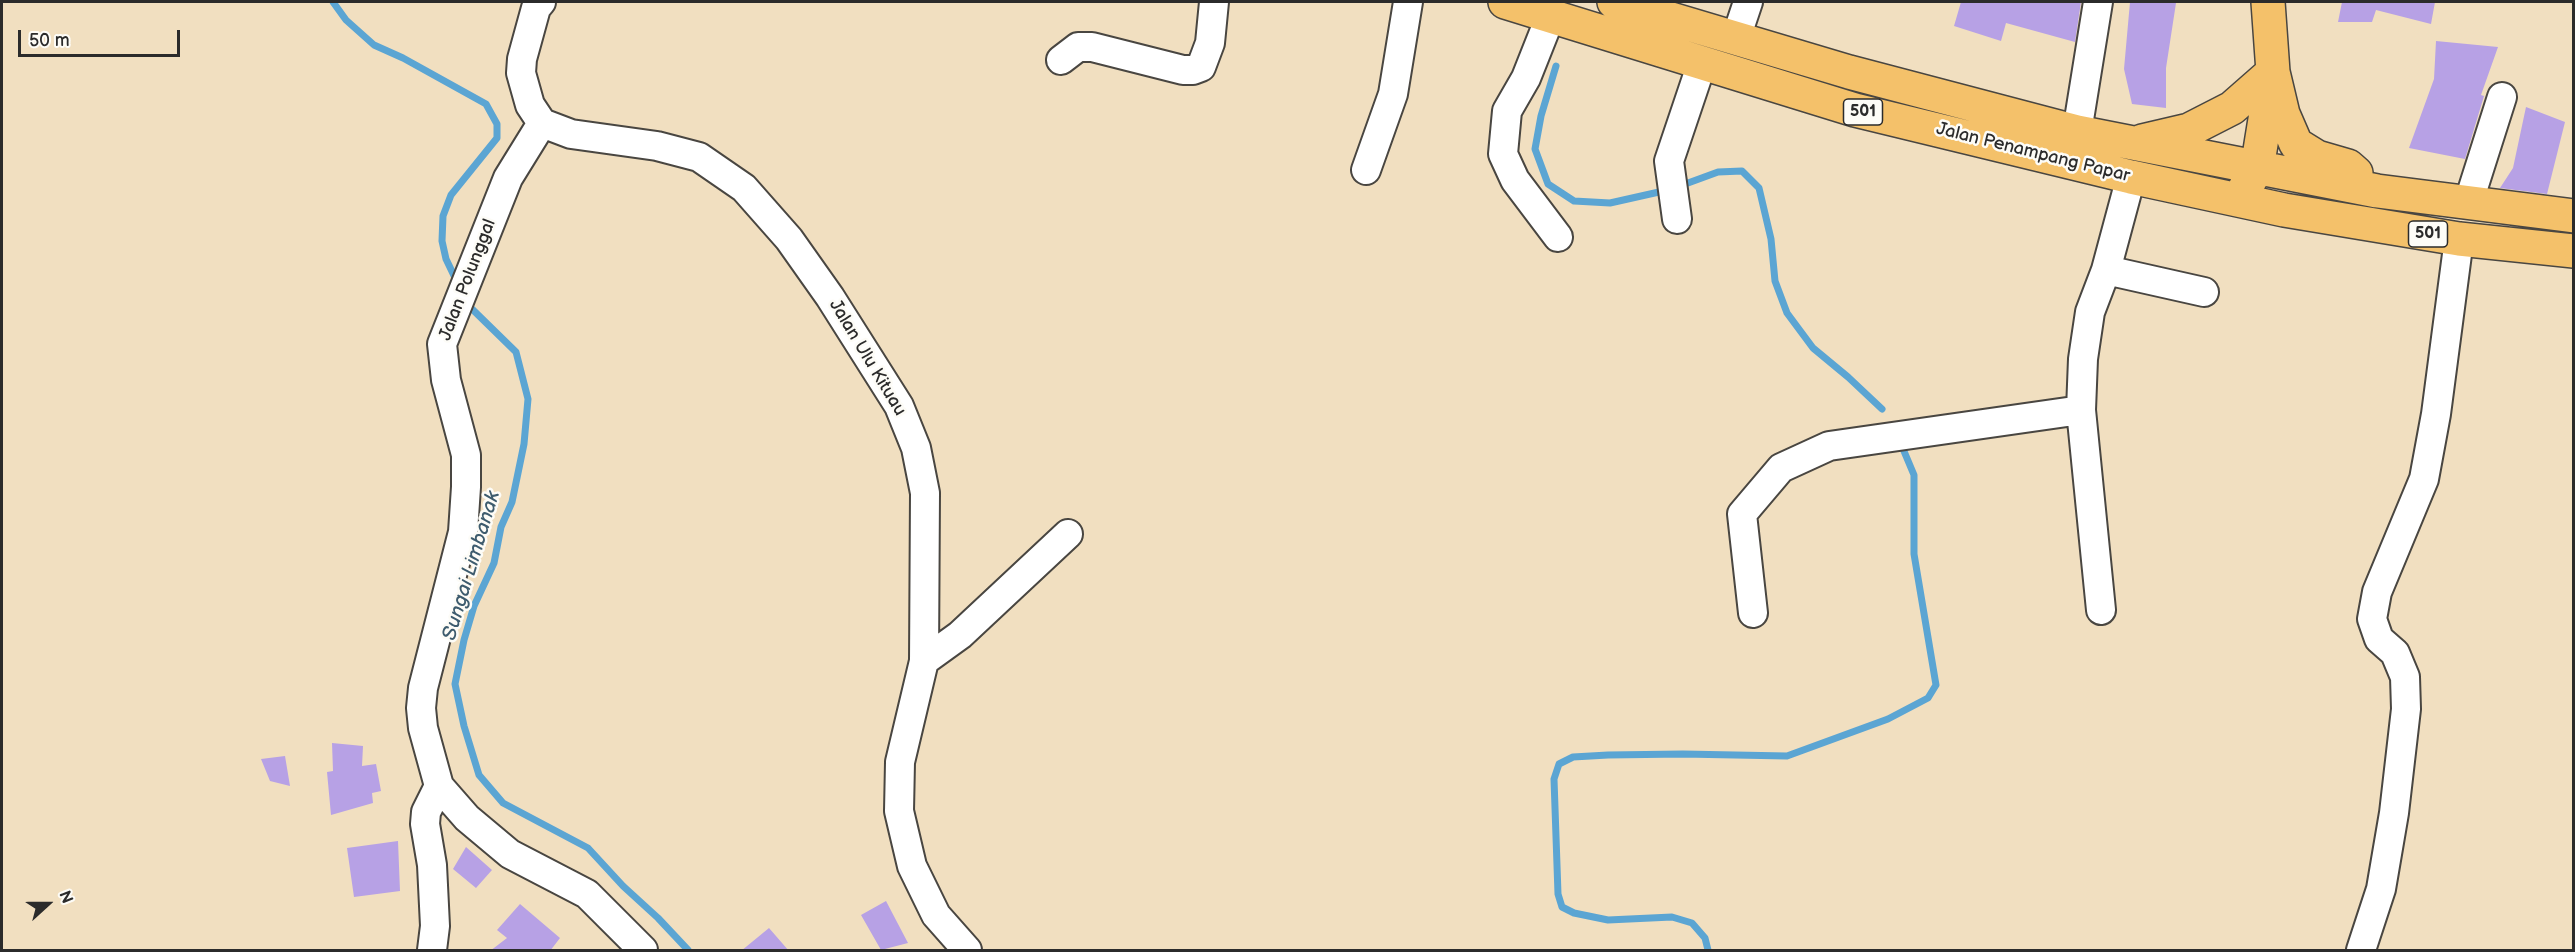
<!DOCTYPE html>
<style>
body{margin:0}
#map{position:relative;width:2575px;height:952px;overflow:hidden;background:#f1dfc0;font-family:"Balsamiq Sans",sans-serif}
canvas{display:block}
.frame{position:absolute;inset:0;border:3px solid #2b2b2b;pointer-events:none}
.north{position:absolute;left:18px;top:874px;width:60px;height:60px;-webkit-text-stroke:4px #fdfcf7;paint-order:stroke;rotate:69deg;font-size:16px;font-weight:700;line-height:24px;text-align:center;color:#2b2b2b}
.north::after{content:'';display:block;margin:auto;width:21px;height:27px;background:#2b2b2b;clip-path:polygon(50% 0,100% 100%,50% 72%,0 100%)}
.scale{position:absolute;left:18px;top:30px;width:162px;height:27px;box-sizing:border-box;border:3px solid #2b2b2b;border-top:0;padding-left:8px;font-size:18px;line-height:21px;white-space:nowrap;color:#2b2b2b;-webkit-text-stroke:4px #fdfcf7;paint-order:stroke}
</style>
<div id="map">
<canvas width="2575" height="952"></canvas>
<div class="frame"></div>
<div class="north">N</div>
<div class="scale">50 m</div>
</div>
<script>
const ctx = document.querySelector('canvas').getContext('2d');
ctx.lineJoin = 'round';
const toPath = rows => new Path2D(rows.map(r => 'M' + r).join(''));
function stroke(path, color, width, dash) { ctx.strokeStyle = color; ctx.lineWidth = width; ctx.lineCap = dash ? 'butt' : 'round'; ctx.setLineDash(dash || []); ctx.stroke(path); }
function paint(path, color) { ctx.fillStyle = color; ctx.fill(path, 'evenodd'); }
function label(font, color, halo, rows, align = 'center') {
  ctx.font = font + ' "Balsamiq Sans",sans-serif'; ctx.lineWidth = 5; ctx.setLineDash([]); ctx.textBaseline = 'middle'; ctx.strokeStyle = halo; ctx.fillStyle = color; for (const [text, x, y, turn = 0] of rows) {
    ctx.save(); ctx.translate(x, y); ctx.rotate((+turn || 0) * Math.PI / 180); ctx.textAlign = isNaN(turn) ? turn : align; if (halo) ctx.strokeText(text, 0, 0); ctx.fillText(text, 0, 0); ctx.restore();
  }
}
stroke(toPath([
 [333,2,346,20,374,45,403,58,486,104,497,124,497,138,451,195,443,216,442,241,446,259,458,284],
 [1556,66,1541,116,1535,149,1548,184,1574,201,1610,203,1659,192],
 [1688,183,1718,172,1742,171,1759,188,1771,239,1775,281,1787,313,1813,348,1848,377,1882,409],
 [467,302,470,307,516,352,528,399,524,444,512,502,501,527,494,563,474,606,464,640,455,684,464,726,479,775,503,803,588,848,623,886,658,918,688,950],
 [1708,950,1705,938,1692,923,1672,917,1608,920,1574,913,1562,907,1558,894,1554,779,1559,764,1573,757,1608,755,1683,754,1787,756,1888,719,1928,698,1936,685,1914,554,1914,475,1901,444]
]), '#5ba5d3', 7);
paint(toPath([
 [1961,2,2081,2,2075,42,2006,23,2001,41,1954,26],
 [2130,2,2176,3,2166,68,2166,108,2132,104,2124,69],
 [2342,2,2435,2,2431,24,2376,10,2372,22,2338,22],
 [2436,41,2498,47,2481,95,2484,96,2465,159,2409,148,2434,79],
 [2526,107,2565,122,2547,194,2500,188,2513,168],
 [332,743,363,746,362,766,376,764,381,791,372,793,373,803,331,815,327,772,333,771],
 [285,756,290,786,270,781,261,759],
 [398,841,400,891,354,897,347,848],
 [466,847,492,870,476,888,453,869],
 [886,901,908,943,881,950,861,915],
 [520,904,560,938,550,951,490,951,507,938,497,930],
 [769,928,789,951,741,951]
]), '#b7a1e5');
const minor = toPath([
 [541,2,536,8,522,59,521,73,530,105,542,123,571,134,657,146,699,157,744,188,789,239,830,297,899,406,916,448,925,493,924,661,900,762,899,811,912,866,936,915,967,950],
 [1551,15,1526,78,1507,111,1503,154,1515,180,1558,237],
 [1736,38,1748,2],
 [1061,60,1078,47,1092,47,1183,70,1193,70,1201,67,1210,43,1214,2],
 [542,123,508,178,442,344,446,380,466,455,466,487,463,532,423,688,421,708,423,728,439,786,467,818,510,854,587,894,643,950],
 [2077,132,2098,2],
 [1366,170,1393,94,1408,2],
 [2468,204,2502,97],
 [1677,219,1669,161,1702,63],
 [2106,270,2204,292],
 [2101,610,2081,410,2083,359,2090,312,2106,270,2131,177],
 [1753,613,1742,514,1781,468,1829,446,2081,410],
 [924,661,960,635,1068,534],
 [432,950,435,926,432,865,425,824,426,812,439,786],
 [2361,950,2381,889,2394,813,2406,709,2405,677,2395,653,2379,639,2372,619,2377,592,2424,479,2436,414,2459,239]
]);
const major = toPath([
 [1505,2,1855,110,2131,177,2284,210,2459,239,2574,251],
 [1614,2,1849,72,2077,132,2377,191,2574,216],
 [2268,2,2273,72,2283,114,2296,144,2317,157,2348,166,2356,173],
 [2142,141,2189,130,2232,108,2273,72],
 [2245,188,2257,169,2271,82]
]);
stroke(minor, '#494641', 32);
stroke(major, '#494641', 36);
stroke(minor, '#fff', 28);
stroke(major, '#f4c16a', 33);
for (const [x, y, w] of [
 [1863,112,39],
 [2428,234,39]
]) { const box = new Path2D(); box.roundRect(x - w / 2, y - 13, w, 26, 4.5); ctx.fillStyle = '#fdfcf7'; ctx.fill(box); stroke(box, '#2b2b2b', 1.5); }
label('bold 16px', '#2b2b2b', null, [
 ["501",1863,112],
 ["501",2428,234]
]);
label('18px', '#2b2b2b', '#fdfcf7', [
 ["Jalan Penampang Papar",2033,153,14],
 ["Jalan Polunggal",468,280,-69],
 ["Jalan Ulu Kituau",867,358,59]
]);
label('italic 20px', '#3e5c6e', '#fdfcf7', [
 ["Sungai Limbanak",472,566,-73]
]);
</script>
